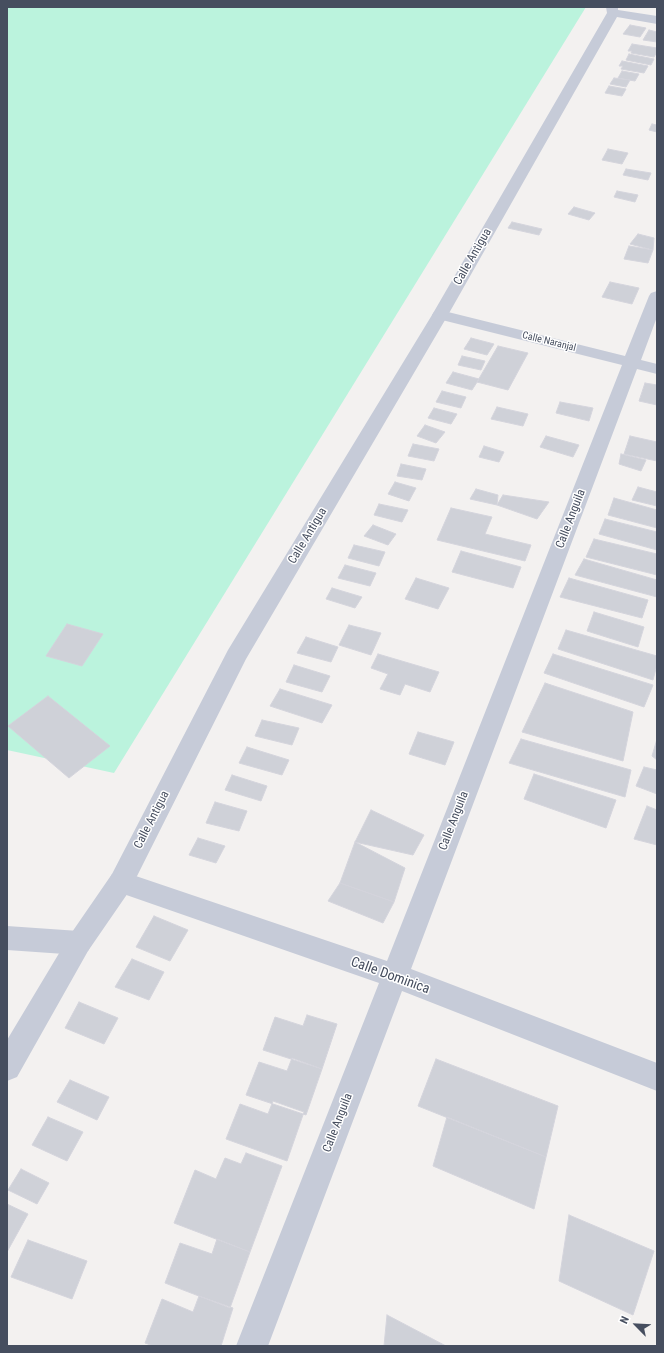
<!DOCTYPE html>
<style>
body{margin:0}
#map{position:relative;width:664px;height:1353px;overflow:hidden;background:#f3f1f0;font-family:"Roboto Condensed",sans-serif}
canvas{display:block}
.frame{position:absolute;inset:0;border:8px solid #464e5f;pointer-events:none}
.north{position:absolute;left:616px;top:1305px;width:40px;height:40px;-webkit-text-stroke:3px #fff;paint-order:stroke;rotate:294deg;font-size:11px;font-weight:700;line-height:16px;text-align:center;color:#464e5f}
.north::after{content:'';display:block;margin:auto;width:14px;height:18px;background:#464e5f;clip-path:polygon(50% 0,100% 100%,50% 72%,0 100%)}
</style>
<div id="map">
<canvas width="664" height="1353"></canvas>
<div class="frame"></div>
<div class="north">N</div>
</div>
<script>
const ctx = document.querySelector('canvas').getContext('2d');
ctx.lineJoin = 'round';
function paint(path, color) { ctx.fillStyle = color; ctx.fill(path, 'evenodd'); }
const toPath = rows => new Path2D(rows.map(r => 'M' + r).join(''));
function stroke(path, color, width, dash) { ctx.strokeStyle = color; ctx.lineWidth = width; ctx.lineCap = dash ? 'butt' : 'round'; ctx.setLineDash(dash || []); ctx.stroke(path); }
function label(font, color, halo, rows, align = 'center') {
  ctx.font = font + ' "Roboto Condensed",sans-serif'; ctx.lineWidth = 3; ctx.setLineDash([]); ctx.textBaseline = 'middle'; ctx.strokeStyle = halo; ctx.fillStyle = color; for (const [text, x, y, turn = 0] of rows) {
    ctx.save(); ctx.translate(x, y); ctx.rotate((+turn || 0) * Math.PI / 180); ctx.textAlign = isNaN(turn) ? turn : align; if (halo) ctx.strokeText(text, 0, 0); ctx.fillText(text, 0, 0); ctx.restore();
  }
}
paint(toPath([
 [7,7,586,7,114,773,7,750]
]), '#bbf3dd');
const building = toPath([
 [630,25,646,28,640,37,623,34,630,25],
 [649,30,657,32,657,42,643,40,649,30],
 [632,44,657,48,657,52,654,57,631,53,632,51,628,51,632,44],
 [629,54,654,59,651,65,626,60,629,54],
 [622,61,648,66,644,73,621,69,623,66,619,66,622,61],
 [622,71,639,74,635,81,618,78,622,71],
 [614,78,630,80,626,87,610,84,614,78],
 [609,86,626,89,622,96,605,93,609,86],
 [652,124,657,125,657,132,649,130,652,124],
 [608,149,628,153,622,164,602,160,608,149],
 [626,169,651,173,648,180,623,175,626,169],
 [617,191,638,195,635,202,614,197,617,191],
 [574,207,595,213,589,220,568,214,574,207],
 [512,222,542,229,539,235,508,228,512,222],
 [638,234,654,238,653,250,630,244,638,234],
 [629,246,653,250,648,263,624,259,629,246],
 [610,282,639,288,632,304,602,297,610,282],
 [471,338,494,344,487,355,464,349,471,338],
 [498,346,528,353,508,390,477,382,498,346],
 [462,356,485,361,481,370,458,365,462,356],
 [453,372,479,379,472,390,446,383,453,372],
 [645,383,657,385,657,405,639,401,645,383],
 [442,391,466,397,461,408,436,402,442,391],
 [560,402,593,408,589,421,556,413,560,402],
 [497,407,528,414,523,426,491,419,497,407],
 [434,408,457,414,451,424,428,418,434,408],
 [425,425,445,432,436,443,417,436,425,425],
 [546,436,579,445,573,457,540,447,546,436],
 [630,436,657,442,657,461,624,454,630,436],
 [413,444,439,449,434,461,408,456,413,444],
 [484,446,504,452,499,462,479,457,484,446],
 [621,454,646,460,641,471,619,464,621,454],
 [401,464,426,469,422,480,397,476,401,464],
 [395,482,416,488,409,501,388,494,395,482],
 [638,487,657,492,657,506,632,500,638,487],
 [476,489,498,495,497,505,470,499,476,489],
 [503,495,549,502,537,519,497,505,503,495],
 [614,498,657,510,657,528,608,515,614,498],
 [379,504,408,510,402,522,374,515,379,504],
 [451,508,492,517,485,534,531,545,525,561,437,540,451,508],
 [605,519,657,532,657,550,599,534,605,519],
 [373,525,396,534,388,545,364,536,373,525],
 [594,539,657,554,657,575,586,557,594,539],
 [354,545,385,552,379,566,348,558,354,545],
 [461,551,521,567,513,588,452,572,461,551],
 [584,559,657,580,657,597,575,575,584,559],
 [345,565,376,573,370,586,338,578,345,565],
 [416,578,449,588,438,609,405,599,416,578],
 [569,578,648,600,642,618,560,597,569,578],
 [332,588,362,597,355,608,326,599,332,588],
 [594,612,644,627,638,647,587,631,594,612],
 [67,624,103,634,82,666,46,656,67,624],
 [349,625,381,633,371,655,339,645,349,625],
 [566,630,657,656,657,665,653,680,558,649,566,630],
 [306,637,338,647,331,662,297,653,306,637],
 [378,654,439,672,430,692,405,684,400,695,380,689,388,674,371,668,378,654],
 [553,654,653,685,644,707,544,673,553,654],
 [294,665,330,676,322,692,286,682,294,665],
 [545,683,633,712,623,761,522,732,545,683],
 [280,689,332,705,322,723,270,706,280,689],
 [48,696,110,746,69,778,8,726,48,696],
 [262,720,299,728,292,745,255,736,262,720],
 [418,732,454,742,445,765,409,754,418,732],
 [521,739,631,770,625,797,509,763,521,739],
 [657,739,657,760,652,756,657,739],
 [247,747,289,760,282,775,239,763,247,747],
 [644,767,657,770,657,794,636,786,644,767],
 [534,774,616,800,606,828,524,799,534,774],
 [232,775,267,786,261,801,225,790,232,775],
 [215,802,247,811,239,831,206,823,215,802],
 [647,806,657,810,657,845,634,839,647,806],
 [371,810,424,835,413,855,355,842,371,810],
 [198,838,225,846,216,863,189,855,198,838],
 [355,842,405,868,394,902,340,883,355,842],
 [340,883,394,902,383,923,328,901,340,883],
 [154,916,188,930,170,961,136,947,154,916],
 [132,959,164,972,149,1000,115,987,132,959],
 [79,1002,118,1018,104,1044,65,1028,79,1002],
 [307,1015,337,1024,322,1069,263,1050,275,1017,303,1026,307,1015],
 [292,1058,322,1069,306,1115,246,1095,259,1062,287,1071,292,1058],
 [436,1059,558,1106,546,1157,418,1106,436,1059],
 [70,1080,109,1097,97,1120,57,1102,70,1080],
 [273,1101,304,1112,287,1161,226,1139,240,1104,268,1114,273,1101],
 [48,1117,83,1132,67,1161,32,1145,48,1117],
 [447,1117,546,1157,534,1209,433,1166,447,1117],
 [246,1153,282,1166,250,1252,174,1223,195,1170,216,1179,225,1158,241,1164,246,1153],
 [21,1169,49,1183,37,1204,8,1190,21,1169],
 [7,1204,28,1214,7,1252,7,1204],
 [569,1215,654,1251,633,1315,559,1281,569,1215],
 [217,1239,250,1252,230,1308,165,1283,180,1243,212,1254,217,1239],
 [28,1240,87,1261,72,1299,11,1277,28,1240],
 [199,1296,233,1308,221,1346,153,1346,145,1343,162,1299,193,1312,199,1296],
 [387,1315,446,1346,384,1346,387,1315]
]);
paint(building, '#cfd1d8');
stroke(building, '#d4d4dc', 1);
paint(toPath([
 [657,291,657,317,641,360,657,364,657,374,637,369,411,969,657,1063,657,1091,402,991,268,1346,236,1346,379,983,112,890,108,882,112,874,121,871,387,961,622,365,434,318,432,315,434,312,440,310,625,356,649,296,651,293,657,291],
 [7,926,79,931,88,935,92,943,88,951,79,955,7,950,7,926]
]), '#c6cbd8');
paint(toPath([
 [606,7,618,7,618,10,657,16,657,24,617,17,448,315,246,659,130,890,88,951,17,1077,7,1081,7,1040,70,935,112,874,228,650,432,315,607,13,606,7]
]), '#c6cbd8');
label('10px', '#464e5f', '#fff', [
 ["Calle Naranjal",549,342,14]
]);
label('12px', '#464e5f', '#fff', [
 ["Calle Antigua",473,257,-60],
 ["Calle Anguila",571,519,-69],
 ["Calle Antigua",308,536,-59],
 ["Calle Antigua",152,820,-63],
 ["Calle Anguila",454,821,-69],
 ["Calle Anguila",338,1123,-69]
]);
label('14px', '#464e5f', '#fff', [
 ["Calle Dominica",390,976,20]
]);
</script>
